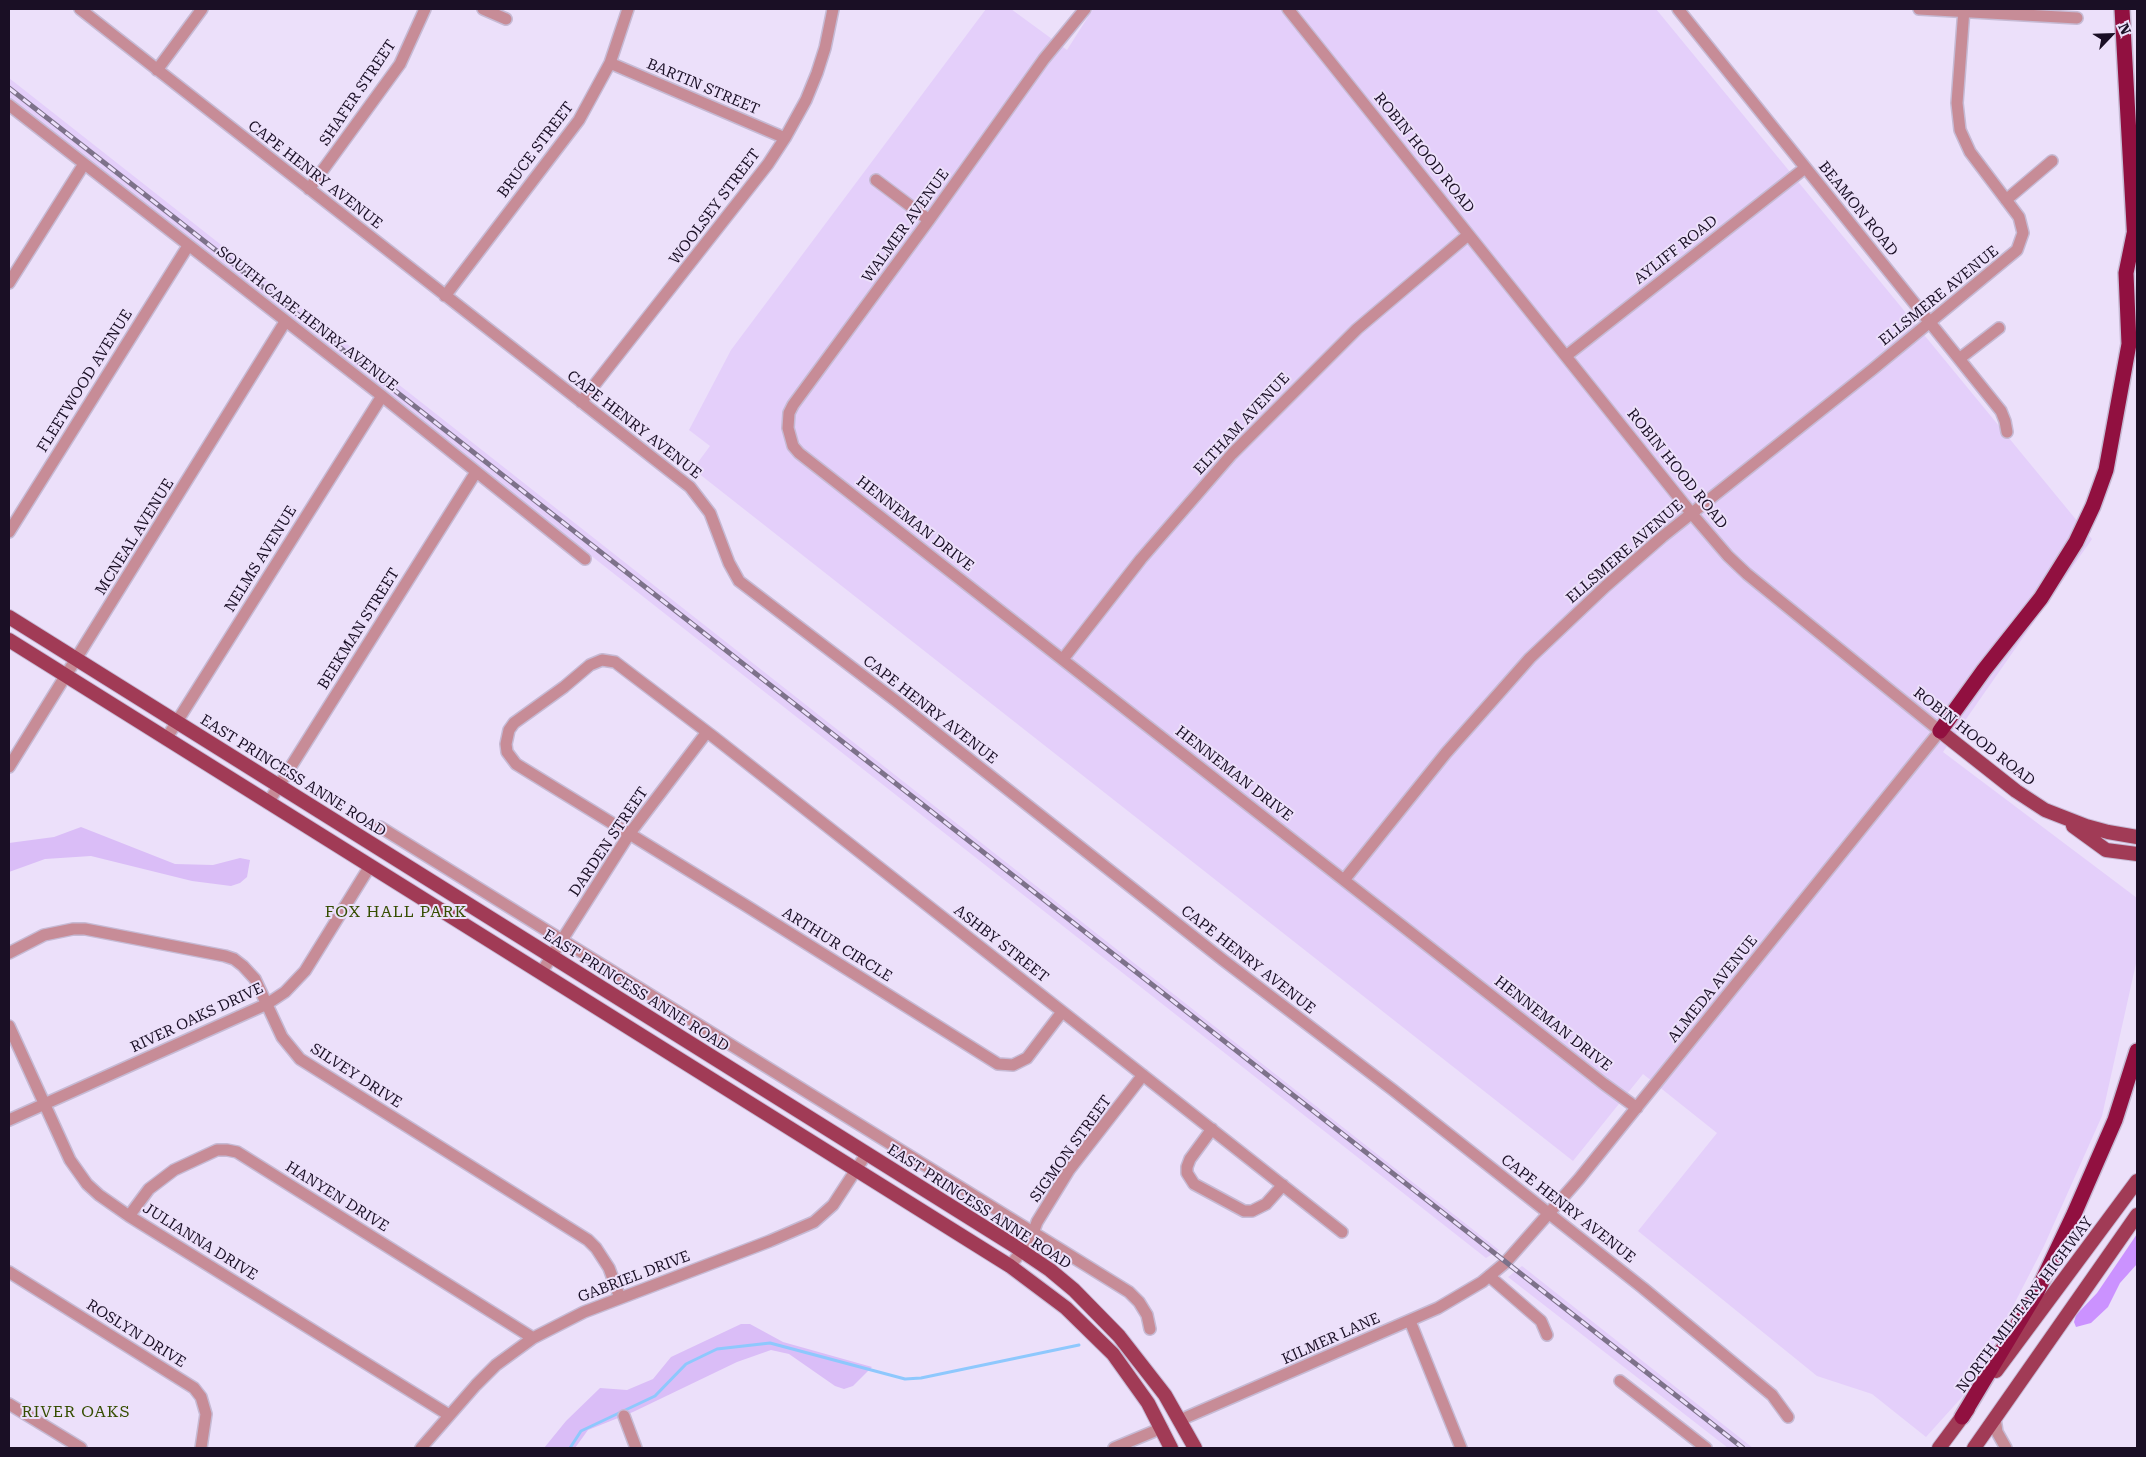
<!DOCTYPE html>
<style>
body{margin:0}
#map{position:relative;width:2146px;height:1457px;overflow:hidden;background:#ece0fa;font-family:"Roboto Serif",serif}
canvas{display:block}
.frame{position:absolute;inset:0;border:10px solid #1a0f25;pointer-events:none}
.north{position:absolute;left:2086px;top:10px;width:50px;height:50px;-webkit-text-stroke:4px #ece0fa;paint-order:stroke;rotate:66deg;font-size:14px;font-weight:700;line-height:20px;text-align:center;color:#1a0f25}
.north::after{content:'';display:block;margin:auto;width:18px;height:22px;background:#1a0f25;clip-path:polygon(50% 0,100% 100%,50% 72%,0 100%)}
</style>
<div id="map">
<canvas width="2146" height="1457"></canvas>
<div class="frame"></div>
<div class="north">N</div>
</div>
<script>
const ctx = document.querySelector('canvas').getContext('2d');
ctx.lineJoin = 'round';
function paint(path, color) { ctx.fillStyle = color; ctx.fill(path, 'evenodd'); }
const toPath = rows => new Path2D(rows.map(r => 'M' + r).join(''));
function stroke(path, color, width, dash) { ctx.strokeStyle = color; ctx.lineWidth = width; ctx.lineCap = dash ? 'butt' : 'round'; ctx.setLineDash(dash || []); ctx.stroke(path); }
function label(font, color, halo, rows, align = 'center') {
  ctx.font = font + ' "Roboto Serif",serif'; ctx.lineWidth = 4; ctx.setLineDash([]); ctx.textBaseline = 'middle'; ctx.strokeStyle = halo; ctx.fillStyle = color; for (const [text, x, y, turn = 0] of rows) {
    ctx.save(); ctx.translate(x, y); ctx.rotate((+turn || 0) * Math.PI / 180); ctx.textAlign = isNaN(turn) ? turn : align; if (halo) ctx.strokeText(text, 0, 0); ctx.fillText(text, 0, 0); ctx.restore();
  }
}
paint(toPath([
 [986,9,1011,9,1067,50,1093,9,1656,9,2092,539,1943,752,2137,898,2137,959,2102,1116,2044,1246,1972,1386,1926,1437,1872,1394,1817,1376,1638,1231,1717,1133,1643,1074,1573,1161,693,469,710,446,689,430,731,350],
 [9,78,1499,1250,1486,1258,9,99],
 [1522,1266,1753,1448,1728,1448,1508,1277]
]), '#e4cffa');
paint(toPath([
 [81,827,175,864,213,865,240,858,250,860,247,877,240,883,231,886,192,881,91,856,45,859,9,872,9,843,54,837],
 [741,1324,750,1324,783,1342,872,1367,853,1386,844,1389,835,1386,789,1354,771,1350,737,1362,633,1412,588,1430,575,1448,544,1448,566,1421,600,1388,627,1390,653,1379,671,1357]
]), '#dabdf7');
paint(toPath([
 [2137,1234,2137,1264,2120,1283,2108,1307,2091,1323,2076,1327,2074,1322,2076,1315,2097,1293]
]), '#cb92ff');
stroke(toPath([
 [570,1448,581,1431,655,1396,686,1364,717,1349,770,1343,905,1379,921,1378,1079,1345]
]), '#8ec8fd', 3);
const minor = toPath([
 [80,9,690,487,710,513,729,563,739,581,896,701,1223,960,1393,1090,1643,1288,1772,1395,1788,1417],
 [483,9,506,19],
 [1085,9,1044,59,929,220,793,405,789,413,788,428,793,446,799,453,1604,1084,1637,1108],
 [1678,9,2001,411,2005,421,2007,432],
 [1919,9,2077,18],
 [610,63,785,138],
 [157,70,202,9],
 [9,105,382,396,585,559],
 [876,180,929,220],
 [309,189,400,64,425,9],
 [2006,200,2052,161],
 [9,283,84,164],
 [445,296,579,120,610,63,628,9],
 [1566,356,1805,168],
 [1959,359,1999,328],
 [581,402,768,164,785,138,806,100,817,73,825,48,833,9],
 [9,532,188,246],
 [1063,659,1141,559,1232,454,1357,329,1468,235],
 [166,739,382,396],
 [9,767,285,322],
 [268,803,476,472],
 [380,827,1129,1292,1139,1302,1147,1315,1150,1329],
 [1344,880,1446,753,1500,692,1530,658,1606,586,1662,537,1873,369,2017,250,2023,233,2019,217,1970,152,1960,130,1957,103,1964,9],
 [9,953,44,935,73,929,85,929,225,956,234,959,243,966,255,979,282,1037,300,1059,588,1240,596,1248,609,1268,620,1298],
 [541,973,630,833,707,732],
 [1062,1012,1027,1058,1013,1065,998,1064,745,905,516,764,507,752,506,744,509,730,514,723,564,687,590,665,602,660,615,662,715,738,1342,1232],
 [9,1026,70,1160,87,1184,99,1195,129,1216,449,1415],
 [9,1120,267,1004,285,992,305,971,370,866],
 [1212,1129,1190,1159,1187,1167,1187,1173,1194,1184,1244,1211,1252,1211,1266,1204,1283,1185],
 [129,1216,149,1189,174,1170,217,1150,227,1150,237,1152,533,1338],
 [1010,1266,1031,1239,1037,1222,1069,1170,1143,1075],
 [9,1272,194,1388,201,1397,206,1414,201,1448],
 [1489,1276,1541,1321,1547,1335],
 [1410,1321,1461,1448],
 [1620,1381,1706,1448],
 [9,1404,81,1448],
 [624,1416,636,1448],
 [1995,1418,1997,1432,2006,1448],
 [1180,1420,1438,1308,1482,1282,1505,1263,1579,1179,1940,731,1747,574,1728,556,1692,514,1288,9],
 [421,1448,476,1385,496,1365,533,1338,584,1312,770,1241,814,1222,833,1205,867,1153],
 [1114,1448,1162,1428]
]);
const major = toPath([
 [9,617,1013,1245,1050,1270,1074,1290,1119,1336,1165,1395,1195,1448],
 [9,640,1010,1266,1066,1308,1113,1354,1148,1403,1171,1448],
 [1940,731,2016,791,2045,810,2086,826,2108,832,2137,837],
 [2073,826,2106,850,2137,854],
 [1996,1371,2137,1181],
 [1939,1448,1968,1409],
 [1974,1448,2137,1215]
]);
const highway = toPath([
 [2122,9,2135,243],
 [1940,731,1984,670,2041,598,2076,542,2093,506,2106,470,2129,344,2126,273,2134,234],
 [1962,1417,2037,1292,2074,1214,2115,1120,2137,1051]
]);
stroke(minor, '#c6bad4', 14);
stroke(major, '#c6bad4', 16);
stroke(highway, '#c6bad4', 18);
stroke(minor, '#c78c97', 11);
stroke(major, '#a13b56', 14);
stroke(highway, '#911040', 15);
const rail = toPath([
 [9,88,1743,1448]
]);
stroke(rail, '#7d728a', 5);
stroke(rail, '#ece0fa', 3, [9]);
label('15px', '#1a0f25', '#ece0fa', [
 ["BARTIN STREET",703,87,23],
 ["SHAFER STREET",358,93,-56],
 ["BRUCE STREET",536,150,-53],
 ["ROBIN HOOD ROAD",1424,153,51],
 ["CAPE HENRY AVENUE",315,175,38],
 ["WOOLSEY STREET",715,207,-53],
 ["BEAMON ROAD",1858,209,51],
 ["WALMER AVENUE",906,226,-54],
 ["AYLIFF ROAD",1676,250,-38],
 ["ELLSMERE AVENUE",1939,296,-39],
 ["SOUTH CAPE HENRY AVENUE",307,319,38],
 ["FLEETWOOD AVENUE",85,381,-58],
 ["ELTHAM AVENUE",1242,424,-47],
 ["CAPE HENRY AVENUE",634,425,38],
 ["ROBIN HOOD ROAD",1677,469,51],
 ["HENNEMAN DRIVE",915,524,38],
 ["MCNEAL AVENUE",135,537,-58],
 ["ELLSMERE AVENUE",1625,552,-41],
 ["NELMS AVENUE",261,559,-58],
 ["BEEKMAN STREET",359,629,-58],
 ["CAPE HENRY AVENUE",930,710,38],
 ["ROBIN HOOD ROAD",1974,737,38],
 ["HENNEMAN DRIVE",1234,774,38],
 ["EAST PRINCESS ANNE ROAD",293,776,32],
 ["DARDEN STREET",609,842,-56],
 ["ASHBY STREET",1001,944,38],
 ["ARTHUR CIRCLE",837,945,32],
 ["CAPE HENRY AVENUE",1248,960,38],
 ["ALMEDA AVENUE",1713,989,-51],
 ["EAST PRINCESS ANNE ROAD",636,991,32],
 ["RIVER OAKS DRIVE",197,1018,-25],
 ["HENNEMAN DRIVE",1553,1024,38],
 ["SILVEY DRIVE",356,1076,33],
 ["SIGMON STREET",1071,1149,-54],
 ["HANYEN DRIVE",337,1197,32],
 ["EAST PRINCESS ANNE ROAD",979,1207,33],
 ["CAPE HENRY AVENUE",1568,1209,38],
 ["JULIANNA DRIVE",200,1242,32],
 ["GABRIEL DRIVE",634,1277,-21],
 ["NORTH MILITARY HIGHWAY",2025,1305,-53],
 ["ROSLYN DRIVE",136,1334,32],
 ["KILMER LANE",1331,1339,-24]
]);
ctx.letterSpacing = '1px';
label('16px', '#354d00', '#ece0fa', [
 ["FOX HALL PARK",396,912],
 ["RIVER OAKS",76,1412]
]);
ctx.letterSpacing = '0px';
</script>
